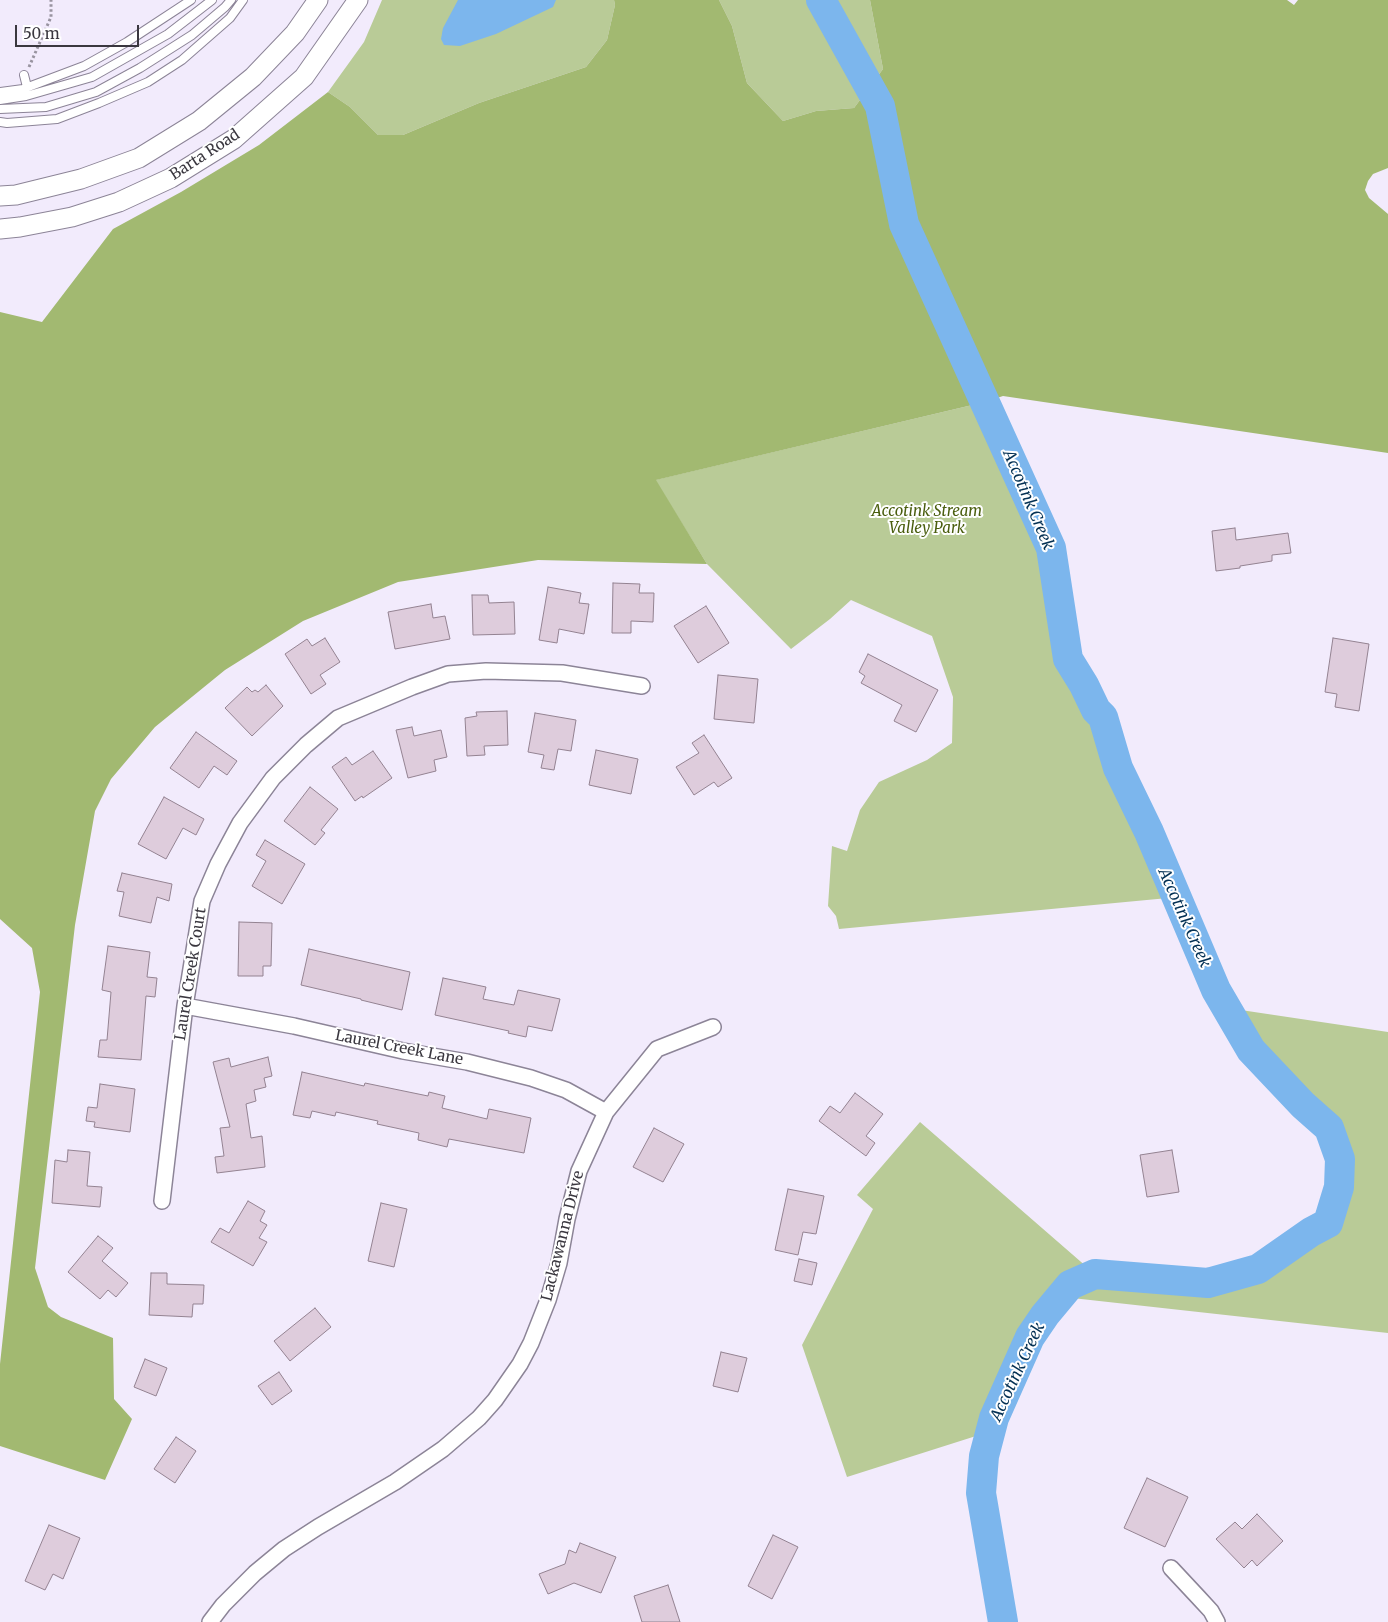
<!DOCTYPE html>
<style>
body{margin:0}
#map{position:relative;width:1388px;height:1622px;overflow:hidden;background:#f2ebfc;font-family:Merriweather,serif}
canvas{display:block}
.scale{position:absolute;left:15px;top:25px;width:124px;height:22px;box-sizing:border-box;border:2px solid #3a373f;border-top:0;padding-left:6px;font-size:15px;line-height:18px;white-space:nowrap;color:#3a373f;-webkit-text-stroke:4px #fff;paint-order:stroke}
</style>
<div id="map">
<canvas width="1388" height="1622"></canvas>
<div class="scale">50 m</div>
</div>
<script>
const ctx = document.querySelector('canvas').getContext('2d');
ctx.lineJoin = 'round';
function paint(path, color) { ctx.fillStyle = color; ctx.fill(path, 'evenodd'); }
const toPath = rows => new Path2D(rows.map(r => 'M' + r).join(''));
function stroke(path, color, width, dash) { ctx.strokeStyle = color; ctx.lineWidth = width; ctx.lineCap = dash ? 'butt' : 'round'; ctx.setLineDash(dash || []); ctx.stroke(path); }
function label(font, color, halo, rows, align = 'center') {
  ctx.font = font + ' Merriweather,serif'; ctx.lineWidth = 4; ctx.setLineDash([]); ctx.textBaseline = 'middle'; ctx.strokeStyle = halo; ctx.fillStyle = color; for (const [text, x, y, turn = 0] of rows) {
    ctx.save(); ctx.translate(x, y); ctx.rotate((+turn || 0) * Math.PI / 180); ctx.textAlign = isNaN(turn) ? turn : align; if (halo) ctx.strokeText(text, 0, 0); ctx.fillText(text, 0, 0); ctx.restore();
  }
}
paint(toPath([
 [382,0,614,0,615,5,607,40,586,67,479,103,403,135,378,135,350,107,328,92,364,42],
 [719,0,870,0,883,69,854,108,816,111,783,121,747,83,732,26],
 [985,402,1051,548,1068,659,1078,703,1097,734,1105,763,1168,898,839,929,836,916,828,906,832,846,847,851,860,810,879,782,927,760,952,743,953,697,932,636,851,600,830,619,791,649,707,564,655,480],
 [1214,1006,1388,1032,1388,1333,1045,1295,976,1436,847,1477,802,1345,873,1209,857,1195,920,1122,1088,1268,1232,1278,1329,1209,1334,1146,1231,1044]
]), '#b9cb97');
paint(toPath([
 [614,0,719,0,732,26,747,83,783,121,816,111,854,108,883,69,870,0,1287,0,1294,5,1298,0,1388,0,1388,168,1373,174,1368,181,1365,190,1369,198,1388,214,1388,453,1003,396,985,402,656,480,707,564,538,560,398,582,303,621,225,670,155,727,111,779,95,811,75,925,35,1268,48,1307,61,1317,113,1338,114,1399,132,1419,105,1480,0,1446,0,1364,40,992,32,948,0,919,0,312,42,322,113,229,181,192,259,145,328,92,350,107,378,135,403,135,479,103,586,67,607,40,615,5]
]), '#a2b971');
paint(toPath([
 [458,0,556,0,553,7,496,34,460,46,444,45,441,39,443,28]
]), '#7cb6ed');
stroke(toPath([
 [821,0,880,106,904,224,1051,548,1068,659,1084,685,1096,710,1103,717,1118,768,1149,832,1216,990,1251,1050,1303,1105,1329,1128,1340,1159,1339,1187,1328,1223,1311,1232,1258,1269,1208,1283,1095,1274,1070,1285,1045,1315,1030,1337,994,1418,984,1456,981,1493,1003,1622]
]), '#7cb6ed', 30);
const building = toPath([
 [1235,528,1236,540,1288,533,1291,553,1272,555,1272,561,1240,566,1240,568,1216,571,1212,531,1235,528],
 [613,583,640,584,639,593,654,593,653,622,631,621,631,633,612,633,613,583],
 [548,587,581,593,579,603,589,604,584,634,559,629,557,643,539,640,548,587],
 [472,595,488,595,489,603,514,602,515,634,473,635,472,595],
 [431,604,433,618,445,616,450,639,395,649,388,612,431,604],
 [706,606,729,643,698,663,674,626,706,606],
 [325,638,340,662,320,675,326,684,311,694,285,654,307,639,312,646,325,638],
 [1333,638,1369,644,1359,711,1335,707,1337,694,1325,692,1333,638],
 [868,654,938,690,916,732,894,721,902,705,861,683,865,676,859,672,868,654],
 [718,675,758,679,754,723,714,719,718,675],
 [266,685,283,706,252,736,225,708,247,687,252,692,255,690,258,692,266,685],
 [507,711,508,745,484,746,485,755,467,756,465,718,477,716,476,712,507,711],
 [535,713,576,720,571,751,558,749,554,770,541,768,544,755,528,752,535,713],
 [412,727,414,736,441,730,447,757,434,760,436,771,408,778,396,730,412,727],
 [196,732,237,761,227,775,214,766,199,788,170,768,196,732],
 [704,735,732,778,718,787,714,782,694,795,676,767,699,753,692,743,704,735],
 [596,750,638,759,631,794,589,785,596,750],
 [373,751,392,778,363,798,362,796,355,801,332,767,346,757,352,765,373,751],
 [310,787,338,809,321,830,325,833,315,845,284,821,310,787],
 [164,797,204,819,196,835,183,828,166,859,138,844,164,797],
 [265,840,305,864,282,904,252,886,266,861,256,855,265,840],
 [122,873,172,884,169,901,157,897,151,923,119,916,124,892,117,891,122,873],
 [239,922,272,923,271,966,263,966,263,976,238,976,239,922],
 [108,946,150,952,147,977,157,978,155,997,146,996,141,1060,98,1057,100,1040,107,1040,111,992,102,990,108,946],
 [309,949,410,972,402,1010,361,1000,361,999,301,985,309,949],
 [443,978,486,987,483,999,514,1005,518,990,560,999,552,1031,528,1026,526,1037,508,1033,509,1031,435,1015,443,978],
 [268,1057,272,1076,264,1078,266,1087,254,1090,256,1101,246,1104,251,1138,262,1136,265,1167,217,1173,215,1157,224,1156,220,1128,230,1127,213,1062,229,1058,231,1067,268,1057],
 [302,1072,364,1086,365,1083,428,1096,429,1092,445,1096,442,1108,487,1119,489,1109,531,1118,524,1153,449,1139,447,1147,418,1140,419,1133,377,1124,378,1121,336,1112,335,1116,312,1111,310,1118,293,1115,302,1072],
 [100,1084,135,1089,130,1132,94,1127,95,1122,86,1121,88,1107,97,1108,100,1084],
 [855,1093,883,1114,866,1136,875,1143,866,1156,819,1121,830,1106,840,1113,855,1093],
 [654,1128,684,1144,663,1182,633,1167,654,1128],
 [68,1150,90,1152,87,1186,102,1187,100,1207,52,1203,55,1160,67,1162,68,1150],
 [1172,1150,1179,1192,1147,1197,1140,1155,1172,1150],
 [788,1189,824,1196,816,1234,803,1232,798,1255,775,1250,788,1189],
 [248,1201,265,1211,260,1221,267,1225,259,1238,267,1242,253,1266,211,1242,220,1228,229,1233,248,1201],
 [381,1203,407,1209,394,1267,368,1261,381,1203],
 [98,1236,113,1248,102,1261,128,1283,116,1297,108,1290,100,1299,68,1272,98,1236],
 [799,1259,817,1263,812,1285,794,1281,799,1259],
 [151,1273,167,1273,167,1284,204,1285,203,1304,193,1304,192,1317,149,1315,151,1273],
 [315,1308,331,1327,290,1361,274,1341,315,1308],
 [721,1352,747,1358,738,1392,713,1386,721,1352],
 [145,1359,167,1368,156,1396,134,1387,145,1359],
 [279,1372,292,1391,272,1405,258,1386,279,1372],
 [176,1437,196,1451,175,1483,154,1469,176,1437],
 [1147,1478,1188,1497,1165,1547,1124,1528,1147,1478],
 [1257,1514,1283,1541,1257,1566,1252,1560,1244,1568,1216,1539,1235,1522,1242,1529,1257,1514],
 [49,1525,80,1538,63,1579,53,1574,45,1590,25,1581,49,1525],
 [773,1535,798,1547,772,1599,748,1586,773,1535],
 [580,1543,616,1557,601,1593,574,1583,548,1594,539,1574,565,1564,569,1550,576,1553,580,1543],
 [668,1585,680,1622,642,1622,634,1596,668,1585]
]);
paint(building, '#deccdc');
stroke(building, '#938291', 1);
const service = toPath([
 [24,75,27,87],
 [0,92,23,89,84,66,127,42,191,0],
 [0,100,26,96,92,77,168,34,212,0],
 [0,109,46,107,96,92,140,68,192,35,225,7,231,0],
 [0,122,7,123,57,119,99,103,148,82,182,60,230,18,243,0]
]);
const minor = toPath([
 [185,1006,294,1026,403,1051,467,1062,531,1078,566,1090,606,1112],
 [162,1201,185,1006,202,901,218,864,240,823,273,778,306,745,338,718,412,687,448,674,486,671,562,673,642,686],
 [1171,1568,1199,1598,1211,1611,1217,1622],
 [210,1622,223,1605,255,1573,284,1549,318,1527,395,1482,443,1449,479,1418,495,1400,520,1364,531,1343,548,1300,559,1263,567,1219,579,1171,606,1112,657,1049,713,1027]
]);
const tertiary = toPath([
 [0,196,16,195,81,179,139,158,199,121,253,77,295,33,318,0],
 [0,229,20,227,72,217,119,202,171,178,234,139,304,77,358,0]
]);
stroke(service, '#8c8497', 10);
stroke(minor, '#8c8497', 18);
stroke(tertiary, '#8c8497', 21);
stroke(toPath([
 [29,67,51,17,51,0]
]), '#9994a0', 3, [2.5, 2.5]);
stroke(service, '#fff', 8);
stroke(minor, '#fff', 15);
stroke(tertiary, '#fff', 19);
label('15px', '#3a373f', '#fff', [
 ["Barta Road",205,155,-33],
 ["Laurel Creek Court",191,974,-81],
 ["Laurel Creek Lane",399,1048,11],
 ["Lackawanna Drive",563,1236,-76]
]);
label('italic 15px', '#4a5e0e', '#fff', [
 ["Accotink Stream",927,512],
 ["Valley Park",927,529]
]);
label('italic 16px', '#043154', '#fff', [
 ["Accotink Creek",1028,500,67],
 ["Accotink Creek",1184,918,66],
 ["Accotink Creek",1018,1372,-65]
]);
</script>
